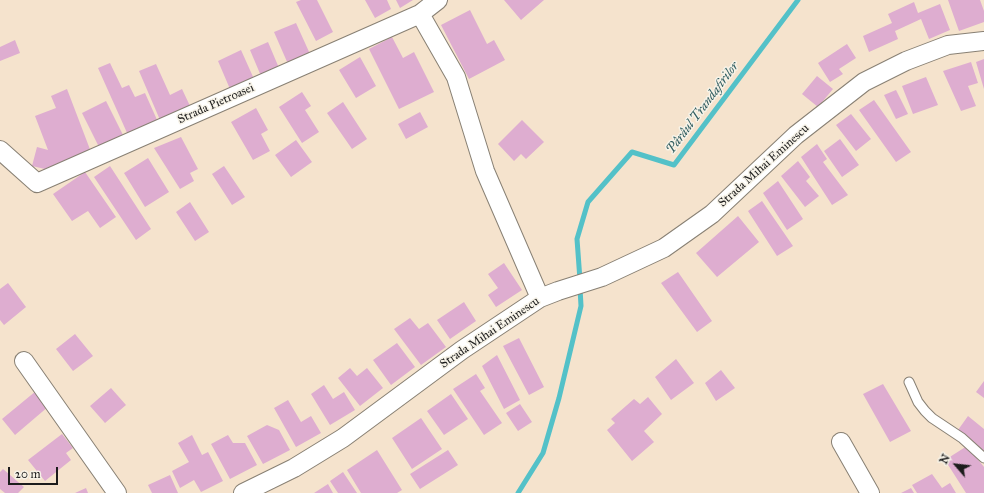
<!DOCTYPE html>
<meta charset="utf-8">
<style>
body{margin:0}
#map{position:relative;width:984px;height:493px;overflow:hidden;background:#f5e3cd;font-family:"IM FELL Great Primer",serif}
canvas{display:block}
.north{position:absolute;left:936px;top:445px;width:40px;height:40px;-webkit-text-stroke:3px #f7f3e8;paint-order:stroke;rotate:298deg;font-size:11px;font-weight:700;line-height:16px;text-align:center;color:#1c1c1c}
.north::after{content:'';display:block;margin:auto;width:14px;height:18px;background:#1c1c1c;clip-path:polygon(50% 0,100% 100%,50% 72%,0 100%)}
.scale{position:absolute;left:8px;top:467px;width:50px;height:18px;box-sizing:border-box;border:2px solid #1c1c1c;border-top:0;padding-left:5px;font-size:12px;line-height:14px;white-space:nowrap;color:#1c1c1c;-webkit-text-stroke:3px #f7f3e8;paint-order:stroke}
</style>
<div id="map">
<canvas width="984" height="493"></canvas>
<div class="north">N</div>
<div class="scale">20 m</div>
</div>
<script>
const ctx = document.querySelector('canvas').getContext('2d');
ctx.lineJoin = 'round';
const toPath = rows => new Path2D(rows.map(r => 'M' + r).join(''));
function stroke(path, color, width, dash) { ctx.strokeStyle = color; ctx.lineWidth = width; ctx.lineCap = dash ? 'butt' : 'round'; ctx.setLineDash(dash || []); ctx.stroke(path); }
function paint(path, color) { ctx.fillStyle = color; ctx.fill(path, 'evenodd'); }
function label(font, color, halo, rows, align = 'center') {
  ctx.font = font + ' "IM FELL Great Primer",serif'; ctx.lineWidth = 3; ctx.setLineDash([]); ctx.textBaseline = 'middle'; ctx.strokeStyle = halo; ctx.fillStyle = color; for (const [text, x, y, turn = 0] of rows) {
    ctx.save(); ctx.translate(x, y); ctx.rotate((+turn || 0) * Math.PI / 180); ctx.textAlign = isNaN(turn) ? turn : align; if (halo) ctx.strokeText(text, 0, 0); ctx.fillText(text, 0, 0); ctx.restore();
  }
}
stroke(toPath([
 [580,280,577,239,588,202,632,152,674,165,798,0],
 [518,493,543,453,559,398,581,306,580,288]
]), '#53c1c8', 5);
paint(toPath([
 [301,0,317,0,333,32,316,41,296,2],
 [365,0,387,0,391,9,375,18],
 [396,0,413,0,400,8],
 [504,0,544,0,521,20],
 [948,0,980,0,984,11,984,22,959,31],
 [914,2,918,13,940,4,950,30,929,39,921,19,895,31,898,39,869,52,863,36,892,23,888,14],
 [470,10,487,44,494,40,505,60,469,79,441,25],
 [296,23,310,54,288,64,274,32],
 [392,37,403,58,414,52,434,92,399,109,369,49],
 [15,40,20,53,0,61,0,47],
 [268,42,279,68,261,76,250,50],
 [847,44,856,58,839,69,843,74,830,82,818,63],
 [241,50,254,79,230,89,218,61],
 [360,57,376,86,356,98,339,70],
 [984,59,984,89,976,62],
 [971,62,978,83,968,86,976,106,961,111,943,71],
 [110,63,122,88,129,85,135,97,145,93,158,122,128,135,98,68],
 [156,64,170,95,182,89,190,106,160,120,139,71],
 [817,76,833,89,818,107,802,94],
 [926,77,938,105,913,114,902,86],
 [67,89,91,152,45,169,32,166,37,147,48,150,35,116,56,108,51,96],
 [896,90,908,114,896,119,884,95],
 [302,92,311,106,305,110,319,132,302,143,279,107],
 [874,100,911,152,896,162,859,110],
 [106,101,124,137,100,149,82,113],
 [343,102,367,139,352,149,327,113],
 [256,108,268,130,261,134,270,151,253,160,231,122],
 [420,112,428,127,406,139,398,124],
 [851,114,871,139,856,151,836,125],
 [522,120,544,142,526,159,521,154,514,161,498,144],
 [181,137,198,169,190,173,194,181,180,189,154,148],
 [840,139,859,165,842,177,824,151],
 [296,140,312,162,291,177,275,155],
 [817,144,827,159,823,162,848,195,832,205,801,157],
 [148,158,169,192,145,207,124,173],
 [798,161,810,177,806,181,819,196,805,207,781,176],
 [110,166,151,229,136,240,94,177],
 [224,166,245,197,232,205,212,174],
 [85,172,116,217,100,228,88,211,72,221,53,194],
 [778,181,803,219,787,230,763,193],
 [762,201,793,246,777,256,748,211],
 [190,202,209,232,195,241,176,212],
 [738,216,759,242,717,277,696,253],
 [504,263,522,290,496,307,488,295,498,288,488,274],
 [678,272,712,321,697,332,661,283],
 [8,283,26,307,4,325,0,320,0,289],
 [464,302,476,321,450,339,437,320],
 [410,318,419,329,428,323,446,347,421,365,394,329],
 [75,334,93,356,73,371,56,349],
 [519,338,544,387,529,395,503,346],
 [397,343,415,367,391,385,373,360],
 [497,355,520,400,504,409,482,366],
 [676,359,694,383,671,400,655,377],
 [350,368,357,376,367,368,383,388,360,406,338,378],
 [721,370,735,388,716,401,705,383],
 [476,374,485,388,480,391,502,423,484,435,453,389],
 [984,381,984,398,976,392],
 [883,384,911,431,890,442,863,394],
 [324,385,333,399,344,392,355,410,330,425,311,394],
 [111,388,126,405,105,423,90,406],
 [36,391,49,406,15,435,2,419],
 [451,394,468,419,444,435,427,411],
 [648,397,662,414,644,431,654,442,632,461,607,430,615,423,611,419,634,399,640,404],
 [288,400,301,422,311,416,321,433,296,447,274,408],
 [520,404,532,422,518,431,506,413],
 [968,416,984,429,984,452,958,430],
 [421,418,442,449,412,469,392,438],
 [267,425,279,430,290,450,263,464,247,436],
 [62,434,73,448,66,453,71,460,45,481,28,460],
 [192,435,202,455,208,452,223,481,201,492,194,480,180,488,172,471,189,462,178,443],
 [228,435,233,443,245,443,257,465,230,479,211,444],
 [967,446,984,467,984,493,966,493,945,460],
 [377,450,402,490,397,493,361,493,347,470],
 [448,450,458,465,420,489,410,474],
 [3,469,24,487,18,493,5,493,0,489,0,472],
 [343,472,357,493,338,493,330,481],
 [932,474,942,488,950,483,956,493,917,493,912,485],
 [170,475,178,493,152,493,148,485],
 [328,484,333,493,314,493],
 [86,488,88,493,75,493],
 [911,488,914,493,901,493]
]), '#deadd0');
const service = toPath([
 [909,382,918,402,925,411,932,418,962,438,984,458]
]);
const minor = toPath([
 [420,14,456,77,485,171,540,298],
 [0,150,37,183,420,14,438,0],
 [24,361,117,493],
 [841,442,870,493],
 [243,493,294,468,343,438,462,350,540,298,558,291,602,277,664,248,712,214,796,135,864,82,906,61,948,45,984,41]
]);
stroke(service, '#888074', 11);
stroke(minor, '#888074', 20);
stroke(service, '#fff', 9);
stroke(minor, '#fff', 18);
label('12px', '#1c1c1c', '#f7f3e8', [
 ["Strada Pietroasei",216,104,-24],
 ["Strada Mihai Eminescu",764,166,-42],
 ["Strada Mihai Eminescu",490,333,-34]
]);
label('italic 13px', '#325e61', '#f7f3e8', [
 ["Pârâul Trandafirilor",703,108,-53]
]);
</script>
